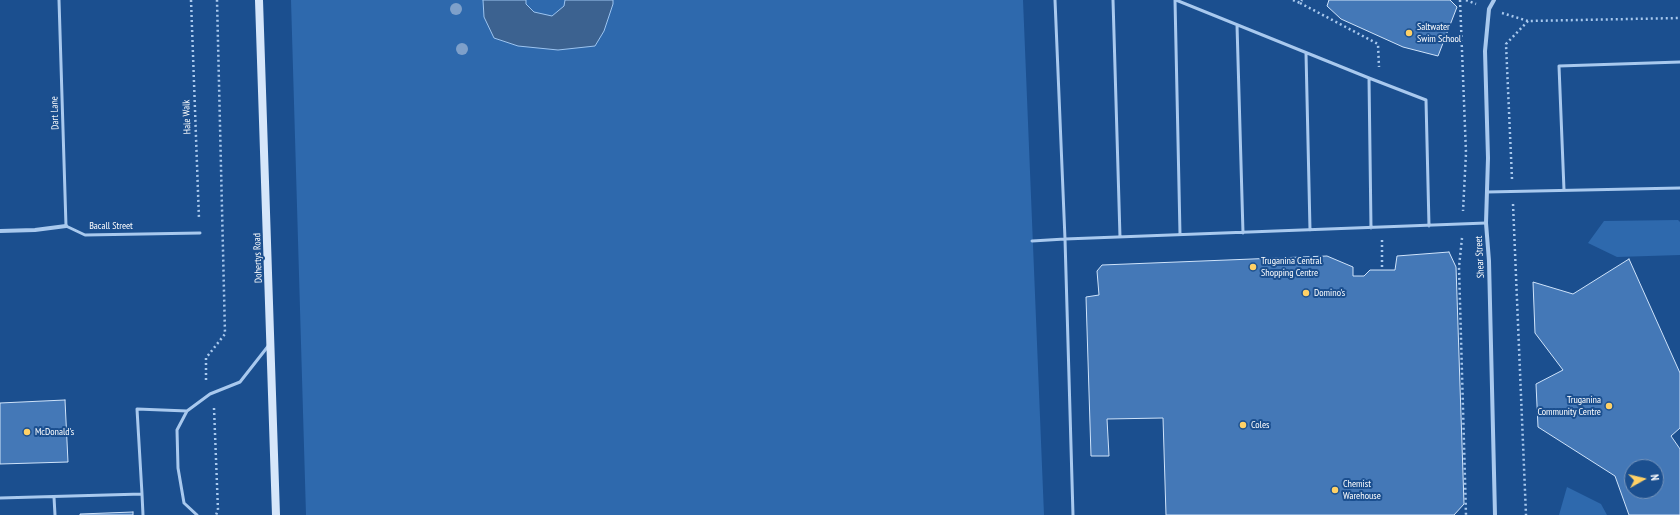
<!DOCTYPE html>
<style>
body{margin:0}
#map{position:relative;width:1680px;height:515px;overflow:hidden;background:#1b4f8f;font-family:"PT Sans Narrow",sans-serif}
canvas{display:block}
.north{position:absolute;left:1624px;top:459px;width:40px;height:40px;box-sizing:border-box;background:#1b4f8f;border:1px solid #7695bc;border-radius:50%;rotate:82deg;font-size:11px;font-weight:700;line-height:16px;text-align:center;color:#fff}
.north::after{content:'';display:block;margin:auto;width:14px;height:18px;background:#ffd166;clip-path:polygon(50% 0,100% 100%,50% 72%,0 100%)}
</style>
<div id="map">
<canvas width="1680" height="515"></canvas>
<div class="north">N</div>
</div>
<script>
const ctx = document.querySelector('canvas').getContext('2d');
ctx.lineJoin = 'round';
function paint(path, color) { ctx.fillStyle = color; ctx.fill(path, 'evenodd'); }
const toPath = rows => new Path2D(rows.map(r => 'M' + r).join(''));
function stroke(path, color, width, dash) { ctx.strokeStyle = color; ctx.lineWidth = width; ctx.lineCap = dash ? 'butt' : 'round'; ctx.setLineDash(dash || []); ctx.stroke(path); }
function label(font, color, halo, rows, align = 'center') {
  ctx.font = font + ' "PT Sans Narrow",sans-serif'; ctx.lineWidth = 4; ctx.setLineDash([]); ctx.textBaseline = 'middle'; ctx.strokeStyle = halo; ctx.fillStyle = color; for (const [text, x, y, turn = 0] of rows) {
    ctx.save(); ctx.translate(x, y); ctx.rotate((+turn || 0) * Math.PI / 180); ctx.textAlign = isNaN(turn) ? turn : align; if (halo) ctx.strokeText(text, 0, 0); ctx.fillText(text, 0, 0); ctx.restore();
  }
}
paint(toPath([
 [291,0,1023,0,1044,515,306,515],
 [1678,220,1680,222,1680,255,1617,257,1588,243,1604,221],
 [1567,487,1601,504,1607,515,1559,515]
]), '#2e69ad');
const water = toPath([
 [483,0,526,0,526,4,534,12,552,16,564,6,565,0,613,0,613,4,604,31,595,46,558,50,518,46,494,38,484,17,483,0]
]);
paint(water, '#3c6290');
stroke(water, '#9cc4f0', 1);
const building = toPath([
 [1329,0,1450,0,1457,7,1438,56,1403,47,1341,19,1327,6,1329,0],
 [1449,252,1456,267,1464,504,1454,515,1166,515,1163,418,1107,419,1109,456,1091,456,1086,297,1099,295,1097,271,1102,265,1327,256,1353,267,1353,276,1364,276,1370,270,1395,270,1397,256,1449,252],
 [1629,259,1680,373,1680,428,1671,436,1680,449,1680,515,1629,515,1615,476,1538,427,1536,384,1563,370,1535,333,1533,282,1573,294,1629,259],
 [1632,467,1656,467,1656,491,1632,491,1632,467],
 [65,400,68,462,0,464,0,403,65,400],
 [133,512,133,515,80,515,80,514,133,512]
]);
paint(building, '#4478b7');
stroke(building, '#cfe3fa', 1);
stroke(toPath([
 [191,0,199,219],
 [1293,0,1300,3,1302,0],
 [1460,0,1466,153,1463,211],
 [1466,0,1476,4],
 [1300,3,1378,44,1379,67],
 [1502,13,1528,21,1680,18],
 [1512,179,1506,44,1528,21],
 [1513,204,1526,515],
 [1462,238,1459,267,1466,515],
 [1382,240,1382,270],
 [206,380,206,358,225,334,217,0],
 [214,408,218,510,216,515]
]), '#a9c9ee', 2.5, [2, 3]);
stroke(toPath([
 [59,0,66,226,85,235,200,233],
 [1113,0,1120,237],
 [1175,0,1180,234],
 [1176,0,1369,78,1426,100,1429,226],
 [1237,25,1243,233],
 [1306,53,1310,230],
 [1369,78,1371,228],
 [1564,190,1559,66,1680,62],
 [1487,192,1680,188],
 [1032,241,1065,239,1055,0],
 [142,494,143,515],
 [54,497,55,515],
 [0,498,142,494,137,409,187,411],
 [197,515,184,503,178,468,177,430,187,411,210,394,240,382,269,345],
 [1073,515,1065,239,1486,223]
]), '#a9c9ee', 3);
stroke(toPath([
 [1494,0,1489,9,1485,51,1488,158,1486,223,1489,261,1495,515],
 [0,231,35,230,66,226]
]), '#a9c9ee', 4);
stroke(toPath([
 [259,0,276,515]
]), '#d6e6fa', 8);
ctx.fillStyle = '#7ea0ca';
for (const [x, y] of [
 [456,9],
 [462,49]
]) { ctx.beginPath(); ctx.arc(x, y, 6, 0, 2 * Math.PI); ctx.fill(); }
for (const [x, y, r, color] of [
 [1409,33,4,"#ffd166"],
 [1253,267,4,"#ffd166"],
 [1306,293,4,"#ffd166"],
 [1609,406,4,"#ffd166"],
 [1243,425,4,"#ffd166"],
 [27,432,4,"#ffd166"],
 [1335,490,4,"#ffd166"]
]) { const dot = new Path2D(); dot.arc(x, y, r, 0, 2 * Math.PI); ctx.fillStyle = color; ctx.fill(dot); stroke(dot, '#1b4f8f', 1.5); }
label('10px', '#fff', '#1b4f8f', [
 ["Saltwater",1417,27],
 ["Swim School",1417,39],
 ["Truganina Central",1261,261],
 ["Shopping Centre",1261,273],
 ["Domino's",1314,293],
 ["Truganina",1601,400,"right"],
 ["Community Centre",1601,412,"right"],
 ["Coles",1251,425],
 ["McDonald's",35,432],
 ["Chemist",1343,484],
 ["Warehouse",1343,496]
], 'left');
label('10px', '#fff', '#1b4f8f', [
 ["Dart Lane",55,113,-92],
 ["Hale Walk",187,117,-92],
 ["Bacall Street",111,226],
 ["Shear Street",1480,257,-93],
 ["Dohertys Road",258,258,-92]
]);
</script>
